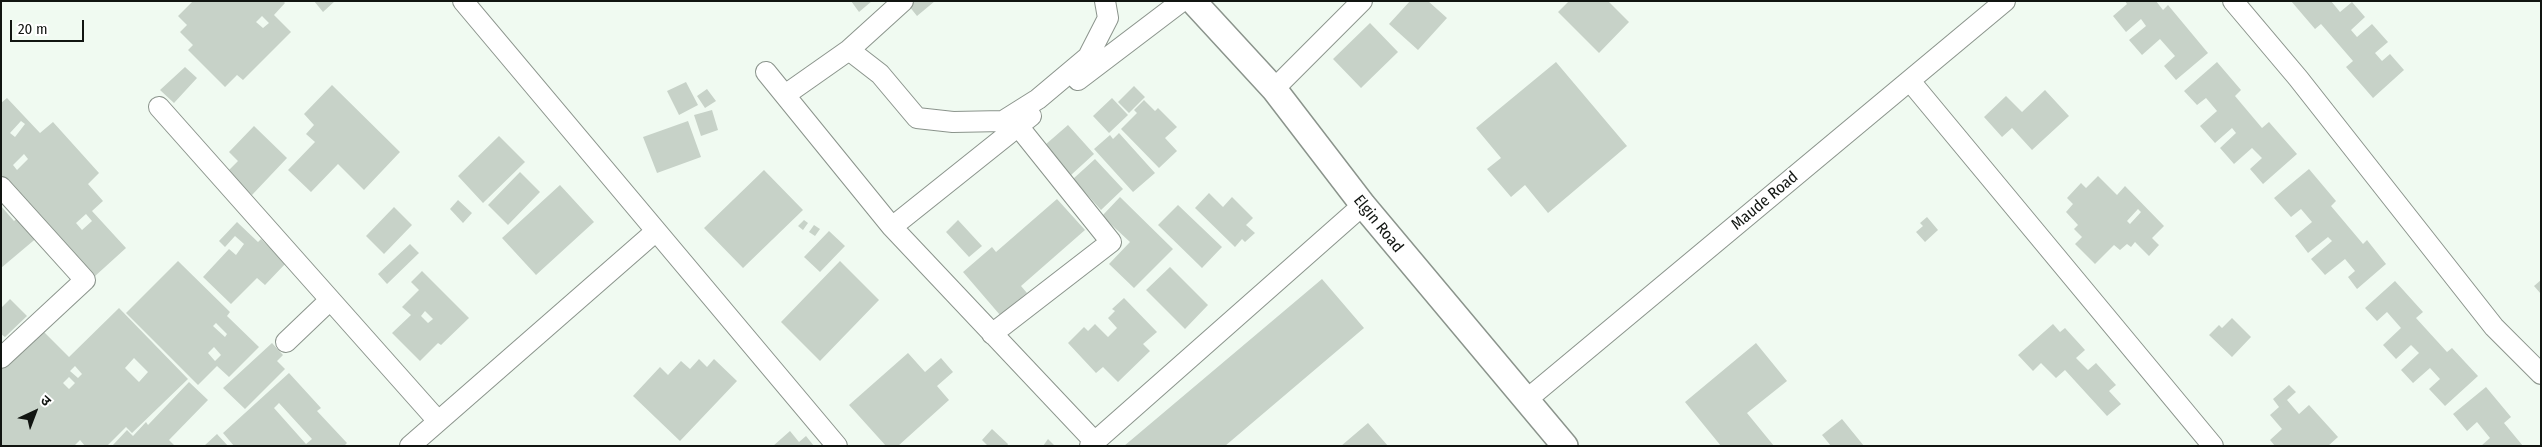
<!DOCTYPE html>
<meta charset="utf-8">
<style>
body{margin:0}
#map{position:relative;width:2542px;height:447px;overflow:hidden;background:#f0faf1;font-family:"Fira Sans Condensed","Noto Sans Devanagari",sans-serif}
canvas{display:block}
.frame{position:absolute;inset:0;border:2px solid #111511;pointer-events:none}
.north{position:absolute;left:10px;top:387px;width:50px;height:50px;-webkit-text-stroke:4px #fff;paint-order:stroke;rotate:43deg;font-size:14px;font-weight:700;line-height:20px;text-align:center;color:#111511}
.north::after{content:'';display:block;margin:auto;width:18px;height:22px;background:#111511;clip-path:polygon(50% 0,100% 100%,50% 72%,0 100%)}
.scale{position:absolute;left:10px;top:20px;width:74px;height:22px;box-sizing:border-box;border:2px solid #111511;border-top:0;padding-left:6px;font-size:15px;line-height:18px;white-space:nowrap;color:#111511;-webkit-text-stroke:4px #fff;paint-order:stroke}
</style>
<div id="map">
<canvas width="2542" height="447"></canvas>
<div class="frame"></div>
<div class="north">उ</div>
<div class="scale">20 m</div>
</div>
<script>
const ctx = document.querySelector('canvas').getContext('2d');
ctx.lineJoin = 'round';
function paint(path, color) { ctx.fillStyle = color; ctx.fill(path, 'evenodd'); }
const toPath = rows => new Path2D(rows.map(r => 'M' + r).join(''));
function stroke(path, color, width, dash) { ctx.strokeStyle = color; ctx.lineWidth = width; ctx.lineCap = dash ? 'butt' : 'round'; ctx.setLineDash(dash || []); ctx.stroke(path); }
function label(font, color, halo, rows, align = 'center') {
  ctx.font = font + ' "Fira Sans Condensed",sans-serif'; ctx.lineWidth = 5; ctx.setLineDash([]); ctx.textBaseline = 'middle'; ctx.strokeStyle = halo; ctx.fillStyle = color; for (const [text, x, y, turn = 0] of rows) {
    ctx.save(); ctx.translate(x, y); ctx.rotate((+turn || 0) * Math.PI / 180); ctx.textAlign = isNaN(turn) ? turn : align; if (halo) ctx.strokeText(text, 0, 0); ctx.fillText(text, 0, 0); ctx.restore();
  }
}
paint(toPath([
 [193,1,283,1,285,3,274,15,291,32,243,80,237,75,225,87,188,50,193,45,180,32,187,25,178,16],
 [262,16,269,23,263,28,256,22],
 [314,1,335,1,323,12],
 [851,1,872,1,859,12],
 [905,1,935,1,917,16],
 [1410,1,1428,1,1447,18,1418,50,1389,24],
 [1569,1,1608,1,1629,22,1599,53,1558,12],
 [2125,1,2156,1,2163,10,2168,5,2208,53,2176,80,2164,66,2175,56,2160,39,2142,55,2129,40,2146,26,2141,19,2126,32,2113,16,2127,4],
 [2291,1,2331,1,2340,12,2352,2,2365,17,2351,30,2357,37,2372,24,2388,42,2375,53,2382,61,2390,54,2404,70,2373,98,2346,67,2353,61,2321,24,2315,29],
 [1370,23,1398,52,1361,88,1333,59],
 [1556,62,1627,146,1548,213,1525,185,1511,197,1487,169,1501,158,1476,128],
 [2217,62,2241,90,2235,96,2262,128,2269,122,2297,154,2263,184,2250,169,2262,158,2252,148,2234,164,2220,148,2236,133,2232,128,2215,143,2200,126,2217,111,2206,98,2197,105,2184,91],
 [185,67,197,78,174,103,160,90],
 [686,82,698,105,679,115,667,91],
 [332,85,400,152,364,190,338,164,311,192,288,170,315,142,306,134,314,125,304,114],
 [1134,86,1145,97,1129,113,1118,102],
 [707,89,716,101,705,108,697,96],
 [2045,90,2069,116,2032,150,2012,128,2002,137,1984,117,2006,96,2022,112],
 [7,98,40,133,53,122,99,173,88,184,103,201,92,211,126,248,94,277,1,176,1,103],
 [21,121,25,124,15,137,10,133],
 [24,154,28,159,17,170,13,165],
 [86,214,92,221,82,230,76,223],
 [1112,98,1128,115,1109,133,1093,116],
 [1144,100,1155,111,1158,108,1177,127,1165,138,1177,151,1159,168,1121,129,1137,113,1134,110],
 [712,110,718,130,701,136,694,115],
 [688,121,701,157,657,173,643,137],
 [1068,125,1094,154,1071,175,1045,145],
 [254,126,287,158,252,195,227,172,238,161,229,152],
 [1119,133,1155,173,1133,192,1094,149,1110,135,1113,139],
 [499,136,525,162,483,203,458,176],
 [1095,159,1123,189,1101,210,1073,179],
 [2309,169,2336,201,2331,206,2363,244,2367,240,2386,264,2357,289,2348,277,2355,271,2345,259,2325,275,2311,259,2332,241,2328,237,2308,253,2295,236,2312,222,2301,209,2291,217,2274,198],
 [764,170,803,210,743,268,704,228],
 [520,172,540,192,508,225,488,205],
 [2098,176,2117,195,2125,186,2164,226,2152,238,2159,245,2149,256,2135,242,2131,247,2127,244,2120,250,2114,245,2095,264,2075,244,2082,237,2074,229,2078,225,2066,212,2073,204,2067,198,2081,183,2086,188],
 [2138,209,2141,212,2130,224,2127,221],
 [560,185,594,222,536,275,502,238],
 [1209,193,1223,207,1232,197,1253,218,1246,225,1255,233,1245,242,1242,239,1235,247,1195,208],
 [1120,197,1173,249,1134,288,1109,264,1130,242,1102,216],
 [1057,199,1085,230,1021,286,1027,293,1000,315,963,272,992,247,996,252],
 [458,200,472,213,463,223,450,209],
 [1178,205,1222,247,1202,268,1158,225],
 [1,206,14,221,21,215,39,236,1,268],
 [394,207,412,225,384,254,366,236],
 [1927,217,1938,230,1925,242,1916,232,1923,226,1920,223],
 [804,220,808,223,803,230,798,226],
 [958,220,982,246,969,257,946,232],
 [237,222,258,242,261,239,286,263,265,285,257,278,231,304,203,277,229,249,236,255,244,244,235,236,225,247,219,241],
 [814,225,820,229,815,236,809,232],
 [829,231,845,246,820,272,804,257],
 [410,244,419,253,387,284,378,274],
 [178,261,230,312,227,316,259,347,229,377,217,366,198,385,126,313],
 [216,323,227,334,225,337,213,326],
 [214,347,221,355,215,361,208,353],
 [840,261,879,300,820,361,781,322],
 [1170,267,1208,305,1185,329,1146,290],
 [422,271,469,318,441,345,438,343,420,361,392,333,411,315,402,307,419,290,411,282],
 [425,311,433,319,428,323,421,316],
 [1322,279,1364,328,1225,446,1124,446],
 [2541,280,2541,294,2534,286],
 [2395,281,2423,312,2416,318,2447,352,2452,348,2478,376,2445,406,2429,389,2440,379,2430,368,2413,383,2401,370,2419,353,2411,345,2396,359,2383,345,2401,328,2387,312,2377,321,2365,308],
 [1124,298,1157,332,1143,344,1150,351,1118,382,1103,367,1096,373,1068,343,1084,327,1088,331,1095,324,1108,337,1117,328,1108,318,1115,311,1112,309],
 [10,299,27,316,5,337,1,334,1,308],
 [119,308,188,379,132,433,126,427,107,446,85,446,80,440,74,446,1,446,1,365,39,327,69,357],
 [134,358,148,372,139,382,125,368],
 [75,366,82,374,78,378,70,371],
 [69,377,75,383,69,389,63,383],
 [2232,318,2251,337,2232,357,2209,335,2219,325,2222,328],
 [2053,324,2060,332,2065,328,2085,350,2076,358,2088,370,2096,363,2116,385,2109,391,2121,404,2107,416,2065,370,2056,378,2041,363,2033,371,2018,355],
 [272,343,283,355,277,361,285,369,245,409,223,388],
 [1756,343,1787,381,1747,413,1774,446,1721,446,1685,402],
 [908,353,925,372,941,358,953,372,937,386,949,400,898,446,886,446,849,405],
 [699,359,707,367,714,359,737,381,680,441,633,396,660,367,668,375,681,361,690,369],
 [289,373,321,408,317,411,347,443,344,446,234,446,223,433],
 [279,403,312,439,306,444,274,408],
 [189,382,208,400,169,440,175,446,112,446,127,430,133,436,146,422,148,425],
 [2289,385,2296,392,2287,400,2299,414,2309,405,2338,437,2328,446,2275,446,2270,440,2282,429,2270,415,2279,407,2273,399],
 [2486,387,2511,417,2504,423,2523,446,2481,446,2490,438,2477,422,2467,431,2453,414],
 [1842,419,1864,446,1831,446,1822,435],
 [1368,423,1388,446,1341,446],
 [992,429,1008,444,1007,446,988,446,982,440],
 [790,431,799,442,806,436,814,446,773,446],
 [217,434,228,446,204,446],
 [1048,439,1055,446,1043,446]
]), '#c7d2c8');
const minor = toPath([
 [463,1,837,446],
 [2233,1,2298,78,2494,327,2541,374],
 [849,50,903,1],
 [766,72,892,227,1094,441],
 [1078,80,1182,1],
 [1910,81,2213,446],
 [1274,89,1362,1],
 [785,95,849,50,880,74,917,118,953,122,1003,121,1038,99,1088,57,1108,18,1105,1],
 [159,107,438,421],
 [1,187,85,280,1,358],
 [892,227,1031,116],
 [992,334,1111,242,1018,126],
 [286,342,330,300],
 [1525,401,2005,1],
 [410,446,655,232],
 [1090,446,1363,205]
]);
const tertiary = toPath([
 [1193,1,1274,89,1363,205,1565,446]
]);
stroke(minor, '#8b948c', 22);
stroke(tertiary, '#8b948c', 28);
stroke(minor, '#fff', 20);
stroke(tertiary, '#fff', 25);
label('16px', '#111511', '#fff', [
 ["Maude Road",1765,201,-40],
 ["Elgin Road",1378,224,51]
]);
</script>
